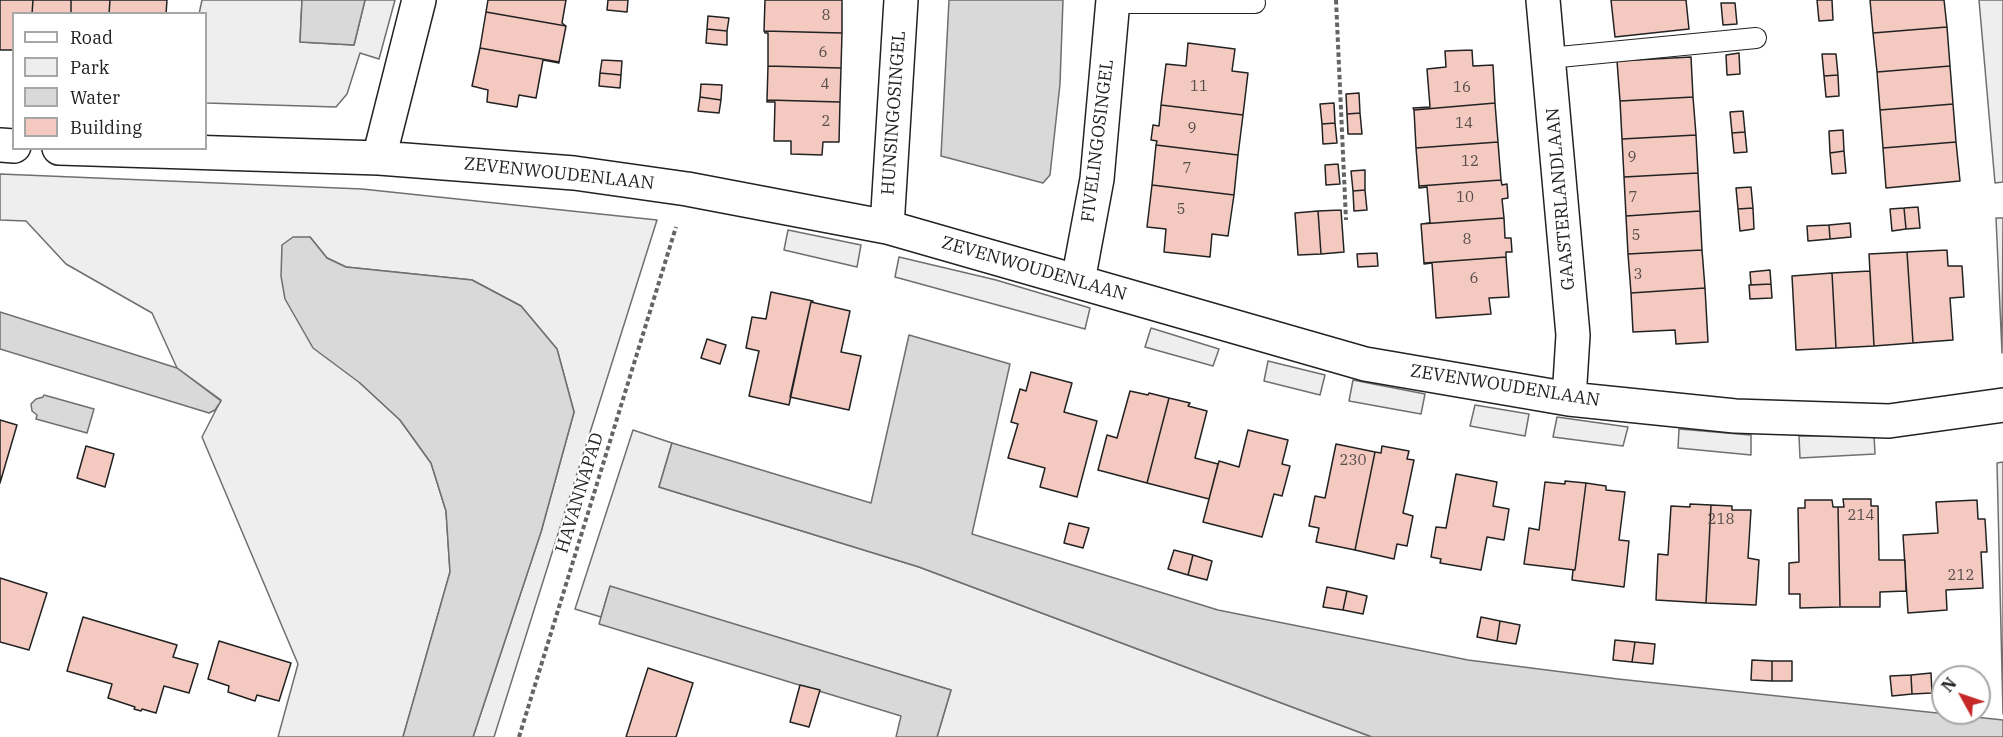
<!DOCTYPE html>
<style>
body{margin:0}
#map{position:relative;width:2003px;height:737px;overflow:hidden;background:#fff;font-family:"IBM Plex Serif",serif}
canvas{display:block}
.legend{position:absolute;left:12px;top:12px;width:195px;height:138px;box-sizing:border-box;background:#fff;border:2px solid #a7a7a7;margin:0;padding:8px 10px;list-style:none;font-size:18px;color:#222}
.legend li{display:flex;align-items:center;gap:12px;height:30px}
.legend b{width:30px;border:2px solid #a7a7a7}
.north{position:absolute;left:1931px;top:665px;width:60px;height:60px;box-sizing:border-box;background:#fff;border:2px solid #a7a7a7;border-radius:50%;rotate:310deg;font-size:16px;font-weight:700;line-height:24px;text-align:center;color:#222}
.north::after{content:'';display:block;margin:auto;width:21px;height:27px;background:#c62828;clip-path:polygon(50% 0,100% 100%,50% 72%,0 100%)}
</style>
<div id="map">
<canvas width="2003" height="737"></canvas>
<ul class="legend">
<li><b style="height:8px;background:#fff"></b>Road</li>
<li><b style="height:16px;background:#eee"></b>Park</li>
<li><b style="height:16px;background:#d9d9d9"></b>Water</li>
<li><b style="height:16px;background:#f3c9c0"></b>Building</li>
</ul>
<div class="north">N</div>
</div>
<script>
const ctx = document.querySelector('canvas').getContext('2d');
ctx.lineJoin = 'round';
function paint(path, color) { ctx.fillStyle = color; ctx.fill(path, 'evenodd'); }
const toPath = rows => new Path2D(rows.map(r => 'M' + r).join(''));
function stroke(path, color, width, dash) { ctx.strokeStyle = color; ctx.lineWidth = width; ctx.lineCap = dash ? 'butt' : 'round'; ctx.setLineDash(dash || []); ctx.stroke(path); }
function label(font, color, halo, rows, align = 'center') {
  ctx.font = font + ' "IBM Plex Serif",serif'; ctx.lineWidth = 4.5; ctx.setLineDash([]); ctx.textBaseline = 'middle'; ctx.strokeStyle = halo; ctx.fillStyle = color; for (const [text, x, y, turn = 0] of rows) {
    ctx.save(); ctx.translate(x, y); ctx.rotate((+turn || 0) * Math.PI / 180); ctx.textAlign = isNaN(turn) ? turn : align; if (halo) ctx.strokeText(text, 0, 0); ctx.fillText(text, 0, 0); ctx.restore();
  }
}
const green = toPath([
 [202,0,302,0,300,42,354,45,365,0,395,0,379,59,360,53,347,94,336,107,206,103,206,14,199,14,202,0],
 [1979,0,2003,0,2003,182,1995,183,1979,0],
 [0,174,362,189,657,220,494,737,473,737,541,532,574,412,557,349,521,306,472,280,346,267,327,258,310,237,360,383,400,420,431,463,446,511,450,572,403,737,278,737,298,664,202,437,221,400,177,368,152,313,66,264,26,221,0,220,0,174],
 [1996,218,2003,218,2002,353,1996,218],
 [788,230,861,245,857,267,784,250,788,230],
 [899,257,996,280,1090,308,1085,329,895,277,899,257],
 [1151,328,1219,349,1213,366,1145,347,1151,328],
 [1268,361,1325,375,1320,395,1264,381,1268,361],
 [1353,380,1425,394,1421,414,1349,401,1353,380],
 [1475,405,1529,414,1525,436,1470,426,1475,405],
 [1557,417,1628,427,1623,446,1553,437,1557,417],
 [1679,429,1751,435,1751,455,1678,448,1679,429],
 [633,430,672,443,659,487,919,567,1372,737,937,737,951,690,610,587,601,617,575,609,633,430],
 [1874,435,1875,454,1800,458,1799,436,1874,435],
 [2003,462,2003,714,1997,463,2003,462]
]);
paint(green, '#eee');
stroke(green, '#6f6f6f', 1.5);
const water = toPath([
 [302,0,365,0,354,45,300,42,302,0],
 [949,0,1063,0,1060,84,1050,175,1043,183,941,156,949,0],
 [293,237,310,237,327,258,346,267,472,280,521,306,557,349,574,412,541,532,473,737,403,737,450,572,446,511,431,463,400,420,360,383,313,348,285,299,281,276,282,245,293,237],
 [0,312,177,368,221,401,215,410,209,413,0,349,0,312],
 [909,335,1010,364,972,534,1218,610,1468,660,1618,679,2003,720,2003,737,1372,737,919,567,659,487,672,443,871,503,909,335],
 [44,395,94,409,87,433,36,419,37,415,32,411,31,404,36,399,43,397,44,395],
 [610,586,951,690,937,737,896,737,901,716,599,624,610,586]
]);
paint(water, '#d9d9d9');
stroke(water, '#6f6f6f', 1.5);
const building = toPath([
 [0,0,33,0,32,14,14,14,14,50,0,50,0,0],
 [33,0,71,0,71,14,32,14,33,0],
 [71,0,110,0,109,14,71,14,71,0],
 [110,0,167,0,166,14,109,14,110,0],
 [488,0,566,0,562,23,566,26,486,12,488,0],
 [608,0,628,0,627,12,607,10,608,0],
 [765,0,842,0,842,33,764,31,765,0],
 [1611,0,1686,0,1689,29,1615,37,1611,0],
 [1817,0,1832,0,1833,20,1819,21,1817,0],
 [1870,0,1944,0,1947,27,1873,33,1870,0],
 [1721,3,1735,3,1737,24,1723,25,1721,3],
 [486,12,566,26,559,62,480,48,486,12],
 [708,16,729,18,727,31,707,29,708,16],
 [1947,27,1950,66,1877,72,1873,33,1947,27],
 [707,29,727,31,727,45,706,43,707,29],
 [764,31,842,33,841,68,768,66,768,33,765,33,764,31],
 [1188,43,1235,49,1232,71,1248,73,1243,115,1161,105,1166,64,1186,66,1188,43],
 [480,48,559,62,559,63,543,60,536,98,519,95,517,107,487,102,488,90,472,86,480,48],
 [1472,50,1473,66,1493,65,1495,103,1414,110,1413,108,1430,107,1427,69,1446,67,1445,51,1472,50],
 [1739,53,1740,74,1727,75,1726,55,1739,53],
 [1822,54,1836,54,1838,75,1824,76,1822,54],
 [1691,57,1693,97,1620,101,1617,61,1691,57],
 [602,60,622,61,621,75,600,73,602,60],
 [768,66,841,68,840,102,767,100,768,66],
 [1950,66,1953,104,1880,110,1877,72,1950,66],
 [600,73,621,75,620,88,599,86,600,73],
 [1838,75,1839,96,1826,97,1824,76,1838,75],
 [701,84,722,85,721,100,700,97,701,84],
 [1359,93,1360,113,1347,114,1346,94,1359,93],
 [700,97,721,100,719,113,698,111,700,97],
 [1693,97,1696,135,1622,139,1620,101,1693,97],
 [767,100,840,102,839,142,823,142,822,155,791,154,791,141,774,141,775,102,767,102,767,100],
 [1334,103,1335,123,1322,124,1320,104,1334,103],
 [1495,103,1498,142,1416,148,1414,110,1495,103],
 [1953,104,1956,142,1883,148,1880,110,1953,104],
 [1161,105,1243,115,1238,155,1156,145,1157,141,1151,140,1153,125,1159,126,1161,105],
 [1743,111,1745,132,1732,133,1730,112,1743,111],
 [1360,113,1362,134,1348,134,1347,114,1360,113],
 [1335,123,1337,143,1323,144,1322,124,1335,123],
 [1843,130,1844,151,1830,153,1829,131,1843,130],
 [1745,132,1747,152,1734,153,1732,133,1745,132],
 [1696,135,1698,173,1624,177,1622,139,1696,135],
 [1498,142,1501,180,1419,186,1416,148,1498,142],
 [1956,142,1960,181,1886,188,1883,148,1956,142],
 [1156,145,1238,155,1234,195,1152,185,1156,145],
 [1844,151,1846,173,1832,174,1830,153,1844,151],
 [1338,164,1340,184,1326,185,1325,165,1338,164],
 [1365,170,1365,190,1353,191,1351,171,1365,170],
 [1698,173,1700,211,1626,216,1624,177,1698,173],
 [1501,180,1502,185,1507,184,1508,198,1502,199,1504,218,1421,224,1430,223,1427,187,1419,188,1419,186,1501,180],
 [1152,185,1234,195,1228,236,1212,234,1210,257,1164,252,1166,229,1147,227,1152,185],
 [1751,187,1753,208,1738,209,1736,188,1751,187],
 [1365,190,1367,210,1354,211,1353,191,1365,190],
 [1918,207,1920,228,1906,229,1904,208,1918,207],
 [1753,208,1754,229,1740,231,1738,209,1753,208],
 [1904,208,1906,229,1892,231,1890,209,1904,208],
 [1341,210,1344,252,1321,254,1318,211,1341,210],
 [1318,211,1321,254,1298,255,1295,213,1318,211],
 [1700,211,1702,250,1628,254,1626,216,1700,211],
 [1504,218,1505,238,1511,238,1512,252,1506,252,1506,257,1424,263,1421,224,1504,218],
 [1850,223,1851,237,1830,239,1829,225,1850,223],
 [1829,225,1830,239,1808,241,1807,226,1829,225],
 [1702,250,1705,288,1631,293,1628,254,1702,250],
 [1947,250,1948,266,1962,266,1964,297,1950,298,1953,340,1913,343,1907,252,1947,250],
 [1907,252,1913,343,1874,346,1869,254,1907,252],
 [1377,253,1378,266,1358,267,1357,254,1377,253],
 [1506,257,1509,297,1489,298,1491,314,1436,318,1432,263,1424,264,1424,263,1506,257],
 [1770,270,1771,284,1751,285,1750,272,1770,270],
 [1870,271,1874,346,1836,348,1832,273,1870,271],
 [1832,273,1836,348,1796,350,1792,276,1832,273],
 [1771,284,1772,298,1750,299,1749,285,1771,284],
 [1705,288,1708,342,1676,344,1675,330,1633,332,1631,293,1705,288],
 [771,292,813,301,811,302,789,405,749,396,759,351,746,348,752,317,766,319,771,292],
 [811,302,850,311,841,352,861,356,849,410,790,397,811,302],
 [707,339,726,345,720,364,701,358,707,339],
 [1031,372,1072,383,1064,412,1097,421,1077,497,1040,487,1045,468,1008,458,1018,424,1011,422,1020,389,1026,391,1031,372],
 [1130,391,1148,395,1149,393,1169,398,1147,483,1098,470,1107,435,1117,438,1130,391],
 [1169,398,1190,403,1188,406,1207,411,1195,458,1218,464,1209,499,1147,483,1169,398],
 [0,420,17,425,0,483,0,420],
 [1248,430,1288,440,1282,464,1290,466,1282,496,1274,494,1262,537,1203,522,1219,461,1239,467,1248,430],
 [1336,444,1375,452,1355,550,1316,542,1319,528,1309,526,1315,496,1325,498,1336,444],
 [86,446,114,454,105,487,77,478,86,446],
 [1382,446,1409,451,1407,459,1414,460,1403,513,1413,516,1407,546,1397,544,1394,559,1355,550,1375,452,1381,453,1382,446],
 [1456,474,1497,482,1493,506,1509,509,1504,540,1487,537,1481,570,1440,563,1441,559,1431,557,1436,527,1446,528,1456,474],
 [1565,481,1586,483,1575,570,1524,564,1529,528,1539,530,1545,482,1565,484,1565,481],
 [1586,483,1606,486,1606,490,1625,492,1619,540,1629,541,1624,587,1572,580,1573,570,1575,570,1586,483],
 [1843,499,1871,499,1871,506,1878,506,1879,560,1905,560,1906,591,1880,592,1880,607,1840,607,1838,507,1844,507,1843,499],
 [1805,500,1832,500,1833,507,1838,507,1840,607,1800,608,1800,594,1789,594,1789,563,1799,562,1798,508,1805,508,1805,500],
 [1977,500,1978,519,1985,519,1987,552,1981,552,1983,588,1946,590,1947,610,1908,613,1903,535,1938,533,1936,502,1977,500],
 [1690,504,1711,505,1706,603,1656,600,1658,554,1668,555,1671,506,1690,507,1690,504],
 [1711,505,1732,506,1732,510,1751,510,1748,558,1759,560,1756,605,1706,603,1711,505],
 [1069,523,1089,528,1083,548,1064,543,1069,523],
 [1174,550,1193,555,1188,575,1168,569,1174,550],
 [1193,555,1212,561,1207,580,1188,575,1193,555],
 [0,578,47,593,29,650,0,642,0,578],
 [1327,587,1347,591,1343,610,1323,607,1327,587],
 [1347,591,1367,596,1363,614,1343,610,1347,591],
 [83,617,177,645,173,657,198,664,189,693,164,686,156,713,142,709,141,711,134,709,135,707,108,698,112,684,67,671,83,617],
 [1481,617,1500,621,1497,641,1477,637,1481,617],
 [1500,621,1520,625,1516,644,1497,641,1500,621],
 [1615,640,1635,642,1632,662,1613,660,1615,640],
 [219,641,291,663,279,701,257,695,255,701,228,692,229,686,208,679,219,641],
 [1635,642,1655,644,1653,664,1632,662,1635,642],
 [1752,660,1772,661,1772,681,1751,680,1752,660],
 [1772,661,1792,661,1792,681,1772,681,1772,661],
 [648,668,693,683,676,737,626,737,648,668],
 [1931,673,1932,693,1912,694,1911,675,1931,673],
 [1911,675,1912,694,1892,696,1890,676,1911,675],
 [800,685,820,690,809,727,790,722,800,685]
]);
paint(building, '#f3c9c0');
stroke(building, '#222', 1.5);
const service = toPath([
 [1113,3,1255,3],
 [1549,58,1756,38]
]);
const minor = toPath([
 [1543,0,1573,335,1569,399],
 [0,145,14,146],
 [59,148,379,158,574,173,687,189,887,227,1365,364,1569,399,1735,416,1889,421,2003,405],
 [379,158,419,0],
 [887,227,901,0],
 [1078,281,1097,179,1113,0]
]);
stroke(service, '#222', 22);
stroke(minor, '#222', 36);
stroke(toPath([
 [1336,0,1346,220],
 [519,737,676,227]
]), '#646464', 4, [4.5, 3]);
stroke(service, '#fff', 20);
stroke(minor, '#fff', 33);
label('15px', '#564c4a', null, [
 ["8",826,16],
 ["6",823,53],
 ["4",825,85],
 ["11",1199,87],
 ["16",1462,88],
 ["2",826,122],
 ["14",1464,124],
 ["9",1192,129],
 ["9",1632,158],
 ["12",1470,162],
 ["7",1187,169],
 ["10",1465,198],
 ["7",1633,198],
 ["5",1181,210],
 ["5",1636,236],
 ["8",1467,240],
 ["3",1638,275],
 ["6",1474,279],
 ["230",1353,461],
 ["214",1861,516],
 ["218",1721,520],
 ["212",1961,576]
]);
label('18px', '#222', '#fff', [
 ["HUNSINGOSINGEL",894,113,-86],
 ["FIVELINGOSINGEL",1098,141,-83],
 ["ZEVENWOUDENLAAN",559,174,6],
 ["GAASTERLANDLAAN",1561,199,-95],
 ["ZEVENWOUDENLAAN",1034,269,16],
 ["ZEVENWOUDENLAAN",1505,386,9],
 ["HAVANNAPAD",580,493,-73]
]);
</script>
